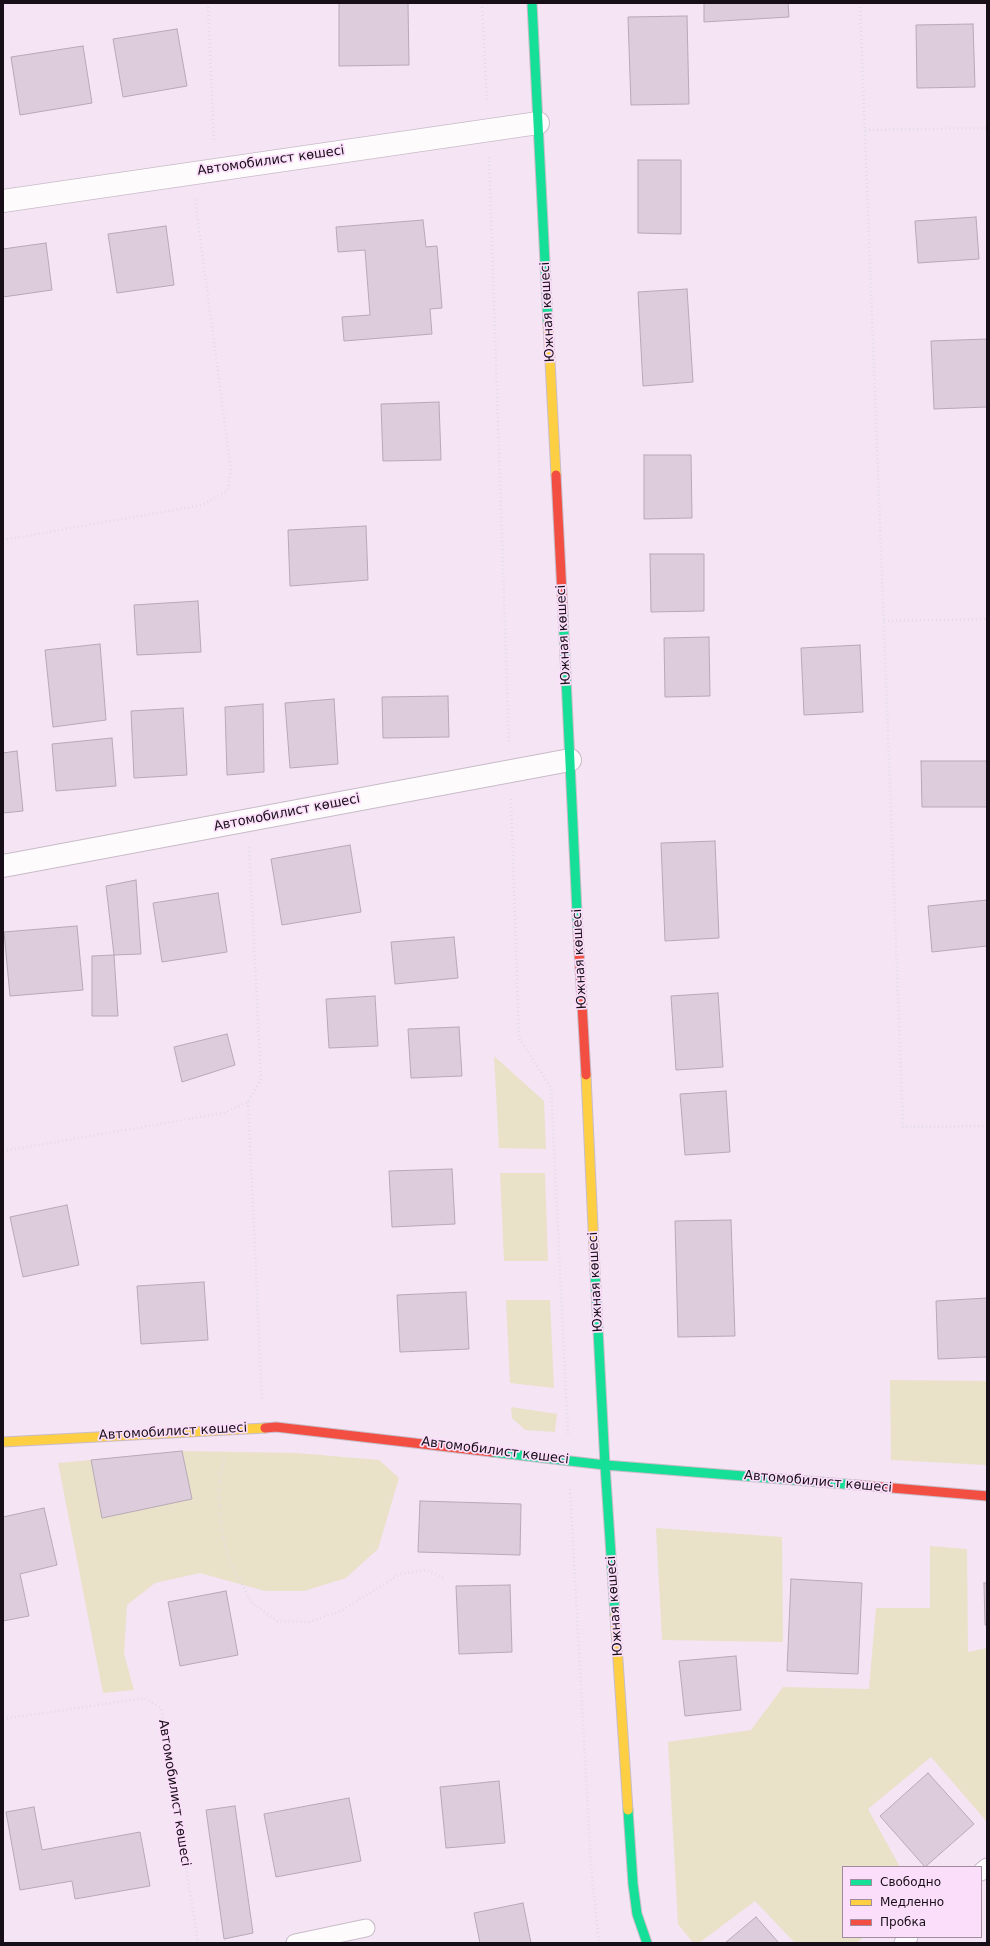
<!DOCTYPE html>
<meta charset="utf-8">
<style>
body{margin:0}
#map{position:relative;width:990px;height:1946px;overflow:hidden;background:#f5e4f4;font-family:"DejaVu Sans",sans-serif}
canvas{display:block}
.frame{position:absolute;inset:0;border:4px solid #170e17;pointer-events:none}
.legend{position:absolute;left:842px;top:1866px;width:140px;height:72px;box-sizing:border-box;background:#fbdefa;border:1px solid #a08b9f;margin:0;padding:5px 7px;list-style:none;font-size:12px;color:#170e17}
.legend li{display:flex;align-items:center;gap:8px;height:20px}
.legend b{width:20px;border:1px solid #a08b9f}
</style>
<div id="map">
<canvas width="990" height="1946"></canvas>
<div class="frame"></div>
<ul class="legend">
<li><b style="height:5px;background:#16e098"></b>Свободно</li>
<li><b style="height:5px;background:#ffcf43"></b>Медленно</li>
<li><b style="height:5px;background:#f24e42"></b>Пробка</li>
</ul>
</div>
<script>
const ctx = document.querySelector('canvas').getContext('2d');
ctx.lineJoin = 'round';
function paint(path, color) { ctx.fillStyle = color; ctx.fill(path, 'evenodd'); }
const toPath = rows => new Path2D(rows.map(r => 'M' + r).join(''));
function stroke(path, color, width, dash) { ctx.strokeStyle = color; ctx.lineWidth = width; ctx.lineCap = dash ? 'butt' : 'round'; ctx.setLineDash(dash || []); ctx.stroke(path); }
function label(font, color, halo, rows, align = 'center') {
  ctx.font = font + ' "DejaVu Sans",sans-serif'; ctx.lineWidth = 3.5; ctx.setLineDash([]); ctx.textBaseline = 'middle'; ctx.strokeStyle = halo; ctx.fillStyle = color; for (const [text, x, y, turn = 0] of rows) {
    ctx.save(); ctx.translate(x, y); ctx.rotate((+turn || 0) * Math.PI / 180); ctx.textAlign = isNaN(turn) ? turn : align; if (halo) ctx.strokeText(text, 0, 0); ctx.fillText(text, 0, 0); ctx.restore();
  }
}
paint(toPath([
 [494,1056,544,1101,546,1149,499,1148],
 [500,1173,545,1173,548,1261,504,1261],
 [506,1300,550,1300,554,1388,510,1383],
 [890,1380,987,1381,987,1465,891,1460],
 [511,1407,557,1414,555,1432,525,1430,512,1418],
 [182,1451,297,1453,379,1460,399,1478,378,1549,346,1578,304,1591,265,1591,200,1573,155,1583,127,1605,124,1654,134,1690,103,1693,58,1463,91,1460,102,1518,192,1499],
 [656,1528,782,1537,783,1642,662,1640],
 [930,1546,967,1549,968,1652,987,1648,987,1822,931,1757,868,1809,900,1867,843,1867,843,1937,864,1937,857,1943,795,1943,755,1901,699,1943,693,1943,678,1924,668,1742,751,1730,783,1687,869,1689,876,1608,930,1608]
]), '#eae1c9');
const building = toPath([
 [339,3,408,3,409,65,339,66,339,3],
 [704,3,788,3,789,17,704,22,704,3],
 [687,16,689,104,631,105,628,17,687,16],
 [973,24,975,87,917,88,916,25,973,24],
 [177,29,187,86,123,97,113,39,177,29],
 [83,46,92,103,20,115,11,57,83,46],
 [638,160,681,160,681,234,638,233,638,160],
 [976,217,979,259,918,263,915,221,976,217],
 [423,220,426,247,437,246,442,308,430,309,432,334,344,341,342,317,370,315,365,250,338,252,336,227,423,220],
 [166,226,174,285,117,293,108,234,166,226],
 [46,243,52,290,3,297,3,249,46,243],
 [687,289,693,382,643,386,638,292,687,289],
 [987,339,987,407,934,409,931,341,987,339],
 [439,402,441,460,383,461,381,404,439,402],
 [644,455,691,455,692,518,644,519,644,455],
 [366,526,368,580,290,586,288,530,366,526],
 [650,554,704,554,704,611,651,612,650,554],
 [198,601,201,652,137,655,134,605,198,601],
 [709,637,710,696,665,697,664,638,709,637],
 [100,644,106,720,53,727,45,650,100,644],
 [860,645,863,712,804,715,801,648,860,645],
 [448,696,449,737,383,738,382,697,448,696],
 [334,699,338,764,290,768,285,703,334,699],
 [263,704,264,772,227,775,225,707,263,704],
 [183,708,187,775,134,778,131,711,183,708],
 [112,738,116,786,56,791,52,744,112,738],
 [17,751,23,811,3,813,3,753,17,751],
 [921,761,987,761,987,807,922,807,921,761],
 [715,841,719,938,665,941,661,843,715,841],
 [350,845,361,912,282,925,271,859,350,845],
 [136,880,141,954,114,955,106,886,136,880],
 [218,893,227,952,162,962,153,903,218,893],
 [987,900,987,946,932,952,928,906,987,900],
 [77,926,83,990,10,996,4,932,77,926],
 [454,937,458,978,395,984,391,942,454,937],
 [114,955,118,1016,92,1016,92,956,114,955],
 [718,993,723,1067,676,1070,671,996,718,993],
 [375,996,378,1046,329,1048,326,999,375,996],
 [459,1027,462,1076,411,1078,408,1029,459,1027],
 [227,1034,235,1065,182,1082,174,1047,227,1034],
 [726,1091,730,1152,685,1155,680,1094,726,1091],
 [452,1169,455,1224,392,1227,389,1171,452,1169],
 [67,1205,79,1265,23,1277,10,1217,67,1205],
 [731,1220,735,1336,678,1337,675,1221,731,1220],
 [204,1282,208,1340,141,1344,137,1286,204,1282],
 [466,1292,469,1349,400,1352,397,1295,466,1292],
 [987,1298,987,1357,938,1359,936,1301,987,1298],
 [182,1451,192,1499,102,1518,91,1460,182,1451],
 [420,1501,521,1504,520,1555,418,1552,420,1501],
 [44,1508,57,1565,20,1574,29,1616,3,1621,3,1517,44,1508],
 [791,1579,862,1583,858,1674,787,1671,791,1579],
 [984,1583,987,1583,987,1625,985,1625,984,1583],
 [510,1585,512,1652,459,1654,456,1586,510,1585],
 [226,1591,238,1655,180,1666,168,1602,226,1591],
 [736,1656,741,1710,685,1716,679,1661,736,1656],
 [928,1773,974,1824,925,1867,880,1816,928,1773],
 [499,1781,505,1843,446,1848,440,1787,499,1781],
 [349,1798,361,1861,276,1877,264,1814,349,1798],
 [235,1806,253,1933,224,1939,206,1810,235,1806],
 [34,1807,42,1850,140,1832,150,1886,75,1899,72,1881,20,1890,6,1812,34,1807],
 [523,1903,531,1943,480,1943,474,1913,523,1903],
 [756,1917,779,1943,725,1943,756,1917]
]);
paint(building, '#ddcddc');
stroke(building, '#b6a9b5', 1);
const lane = toPath([
 [981,1872,987,1867],
 [295,1943,366,1928],
 [903,1943,909,1937]
]);
const street = toPath([
 [3,201,538,123],
 [3,866,570,760]
]);
const fast = toPath([
 [532,3,548,323],
 [563,614,578,933],
 [595,1271,605,1465,615,1615],
 [492,1452,605,1465,857,1485],
 [628,1810,633,1884,637,1914,647,1943]
]);
const slow = toPath([
 [548,323,556,475],
 [586,1075,595,1271],
 [3,1442,265,1428],
 [615,1615,628,1810]
]);
const jam = toPath([
 [556,475,563,614],
 [578,933,586,1075],
 [265,1428,276,1427,492,1452],
 [857,1485,987,1496]
]);
stroke(lane, '#c8bcc8', 19);
stroke(street, '#c8bcc8', 24);
stroke(fast, '#c8bcc8', 11);
stroke(slow, '#c8bcc8', 11);
stroke(jam, '#c8bcc8', 11);
stroke(toPath([
 [208,3,214,143],
 [482,3,487,102],
 [860,3,903,1127,987,1126],
 [865,130,987,128],
 [489,157,509,744],
 [3,540,202,505,227,491,231,471,195,199],
 [884,621,987,619],
 [511,799,519,1038,551,1088,568,1434],
 [248,1102,262,1401],
 [3,1151,223,1113,248,1102,261,1079,249,847],
 [225,1457,220,1477,219,1495,222,1534,231,1565,252,1603,277,1621,309,1622,341,1611,400,1574,427,1570,443,1578],
 [570,1489,591,1865,599,1943],
 [3,1719,145,1698,161,1708,198,1943]
]), '#e2dde2', 2.5, [1, 3]);
stroke(lane, '#fefbfd', 17);
stroke(street, '#fefbfd', 22);
stroke(fast, '#16e098', 9);
stroke(slow, '#ffcf43', 9);
stroke(jam, '#f24e42', 9);
label('13px', '#170e17', '#fbdefa', [
 ["Автомобилист көшесі",271,161,-8],
 ["Южная көшесі",548,312,-93],
 ["Южная көшесі",564,635,-93],
 ["Автомобилист көшесі",287,813,-11],
 ["Южная көшесі",580,959,-93],
 ["Южная көшесі",596,1282,-93],
 ["Автомобилист көшесі",173,1432,-3],
 ["Автомобилист көшесі",495,1451,7],
 ["Автомобилист көшесі",818,1482,5],
 ["Южная көшесі",615,1606,-94],
 ["Автомобилист көшесі",174,1793,81]
]);
</script>
